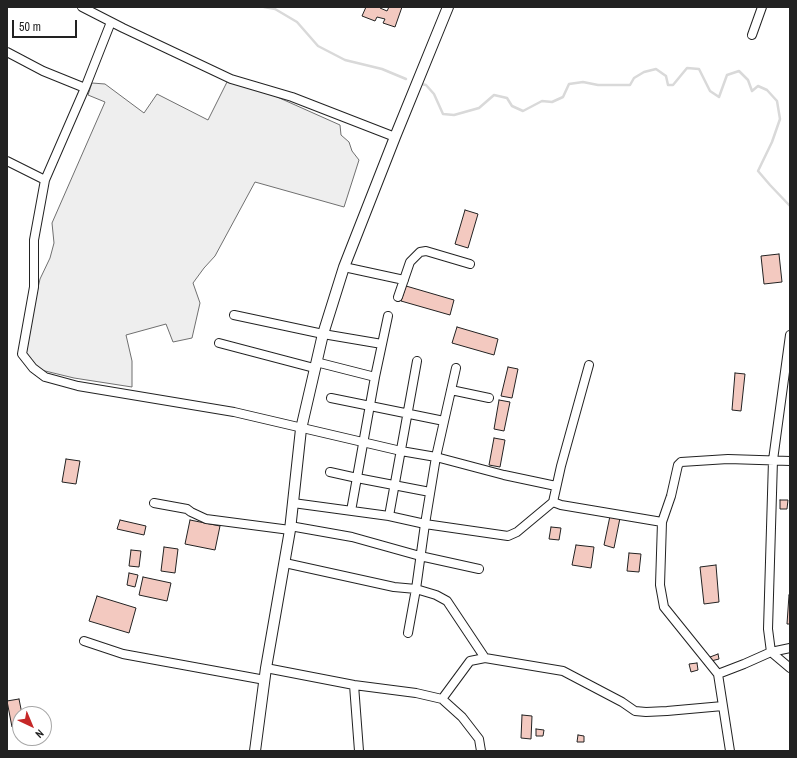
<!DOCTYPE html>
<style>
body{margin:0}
#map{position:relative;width:797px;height:758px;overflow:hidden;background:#fff;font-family:"Archivo Narrow",sans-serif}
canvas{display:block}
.frame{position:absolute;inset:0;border:8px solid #222;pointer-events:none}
.north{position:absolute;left:12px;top:706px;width:40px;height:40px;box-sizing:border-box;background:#fff;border:1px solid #a7a7a7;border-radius:50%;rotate:136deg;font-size:11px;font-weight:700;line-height:16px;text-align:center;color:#222}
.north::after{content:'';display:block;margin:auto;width:14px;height:18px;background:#c62828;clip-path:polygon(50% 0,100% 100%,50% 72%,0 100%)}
.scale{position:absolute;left:12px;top:20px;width:65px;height:18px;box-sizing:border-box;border:2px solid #222;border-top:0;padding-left:5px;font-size:12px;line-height:14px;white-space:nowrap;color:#222;-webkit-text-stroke:3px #fff;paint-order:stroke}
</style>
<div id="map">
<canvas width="797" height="758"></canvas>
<div class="frame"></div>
<div class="north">N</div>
<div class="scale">50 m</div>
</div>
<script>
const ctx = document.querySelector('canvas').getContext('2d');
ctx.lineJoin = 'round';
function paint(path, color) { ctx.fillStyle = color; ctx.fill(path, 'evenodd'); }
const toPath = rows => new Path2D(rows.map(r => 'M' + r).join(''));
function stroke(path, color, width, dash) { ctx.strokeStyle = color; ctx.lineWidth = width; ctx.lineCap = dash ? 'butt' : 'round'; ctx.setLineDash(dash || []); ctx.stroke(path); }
const green = toPath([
 [228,80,266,92,340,125,341,135,349,142,352,151,359,160,344,207,255,182,215,256,204,268,193,283,200,303,192,338,173,342,166,324,126,335,132,361,132,387,74,378,41,370,33,365,25,356,25,346,40,279,50,258,54,243,52,223,105,102,88,95,92,83,105,84,144,113,157,94,208,120,228,80]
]);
paint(green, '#eee');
stroke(green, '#6f6f6f', 1);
stroke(toPath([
 [264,7,275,9,297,22,318,46,345,60,382,69,406,79],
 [421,84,426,85,434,94,443,114,454,115,479,108,494,95,507,98,512,106,523,111,542,101,552,102,563,97,569,84,583,82,598,85,630,85,634,78,644,72,656,69,666,76,668,85,673,85,687,68,699,69,710,91,719,97,727,75,739,71,748,80,752,91,758,86,767,90,777,101,780,119,772,142,758,171,770,185,790,206]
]), '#d9d9d9', 2.5);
const building = toPath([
 [366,7,380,7,380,8,387,11,389,7,402,7,395,27,383,23,385,19,377,17,375,21,362,16,366,7],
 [465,210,478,214,468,248,455,244,465,210],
 [779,254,782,282,764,284,761,256,779,254],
 [406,286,454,300,450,315,401,301,406,286],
 [457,327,498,339,494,355,452,343,457,327],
 [508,367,518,369,512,398,501,396,508,367],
 [735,373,745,374,741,411,732,410,735,373],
 [499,400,510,402,504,431,494,429,499,400],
 [494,438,505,440,500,467,489,465,494,438],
 [66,459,80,461,76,484,62,482,66,459],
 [780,500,788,500,787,509,780,509,780,500],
 [610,516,620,518,614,548,604,545,610,516],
 [120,520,146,526,144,535,117,529,120,520],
 [190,520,220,526,215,550,185,544,190,520],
 [551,527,561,528,559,540,549,539,551,527],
 [576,545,594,547,591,568,572,565,576,545],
 [164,547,178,549,175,573,161,571,164,547],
 [131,550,141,551,139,567,129,566,131,550],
 [629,553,641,554,639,572,627,571,629,553],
 [716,565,719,602,704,604,700,567,716,565],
 [129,573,138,575,135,587,127,585,129,573],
 [143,577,171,583,167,601,139,595,143,577],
 [789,595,790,595,790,624,787,624,789,595],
 [97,596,136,608,129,633,89,621,97,596],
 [718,654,719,659,711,661,710,657,718,654],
 [697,663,698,670,691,672,689,664,697,663],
 [19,699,22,714,20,714,20,726,12,727,7,701,19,699],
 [522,715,532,716,531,739,521,738,522,715],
 [536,729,544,730,543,736,536,736,536,729],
 [578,735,584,736,584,742,577,742,578,735]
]);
paint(building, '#f3c9c0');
stroke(building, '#222', 1);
const minor = toPath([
 [82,7,123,28,231,79,292,97,395,137],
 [111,22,85,88,45,180,34,240,34,287,22,354,33,368,45,377,78,386,234,412,401,451,436,457,504,475,556,486],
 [752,35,762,7],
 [7,52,43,71,85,88],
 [7,161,45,180],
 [344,267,404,280],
 [398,297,410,262,420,252,426,251,470,264],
 [234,315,323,334,382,344],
 [790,335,773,460,768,629,771,652,790,668],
 [219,343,314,368],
 [316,362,375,377],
 [589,365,561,466,553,502,561,505,662,522],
 [451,390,489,398],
 [331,398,444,421],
 [330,472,357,478,430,492],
 [154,503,187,509,191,512,206,519,290,530],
 [293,503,389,516,425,524,508,536,517,532,553,502],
 [351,511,375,377,388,316],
 [389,516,417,361],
 [290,526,352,537,420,556,479,569],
 [285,563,394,587,416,589,425,524,436,457,456,368],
 [408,633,416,589,436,595,447,601,485,658],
 [84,641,123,654,265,680],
 [266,668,354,685,416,693,442,699,462,717,479,739,481,751],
 [718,674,744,664,771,652,790,648],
 [354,685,359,751],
 [442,699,470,661,485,658,563,671,622,702,635,711,646,712,667,711,723,706],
 [730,751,718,674,664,607,660,585,662,522,671,496,678,465,681,462,728,459,790,461]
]);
const tertiary = toPath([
 [255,751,266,668,290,530,301,429,323,334,344,267,395,137,448,7]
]);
stroke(minor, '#222', 10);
stroke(tertiary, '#222', 12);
stroke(minor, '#fff', 8);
stroke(tertiary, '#fff', 10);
</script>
